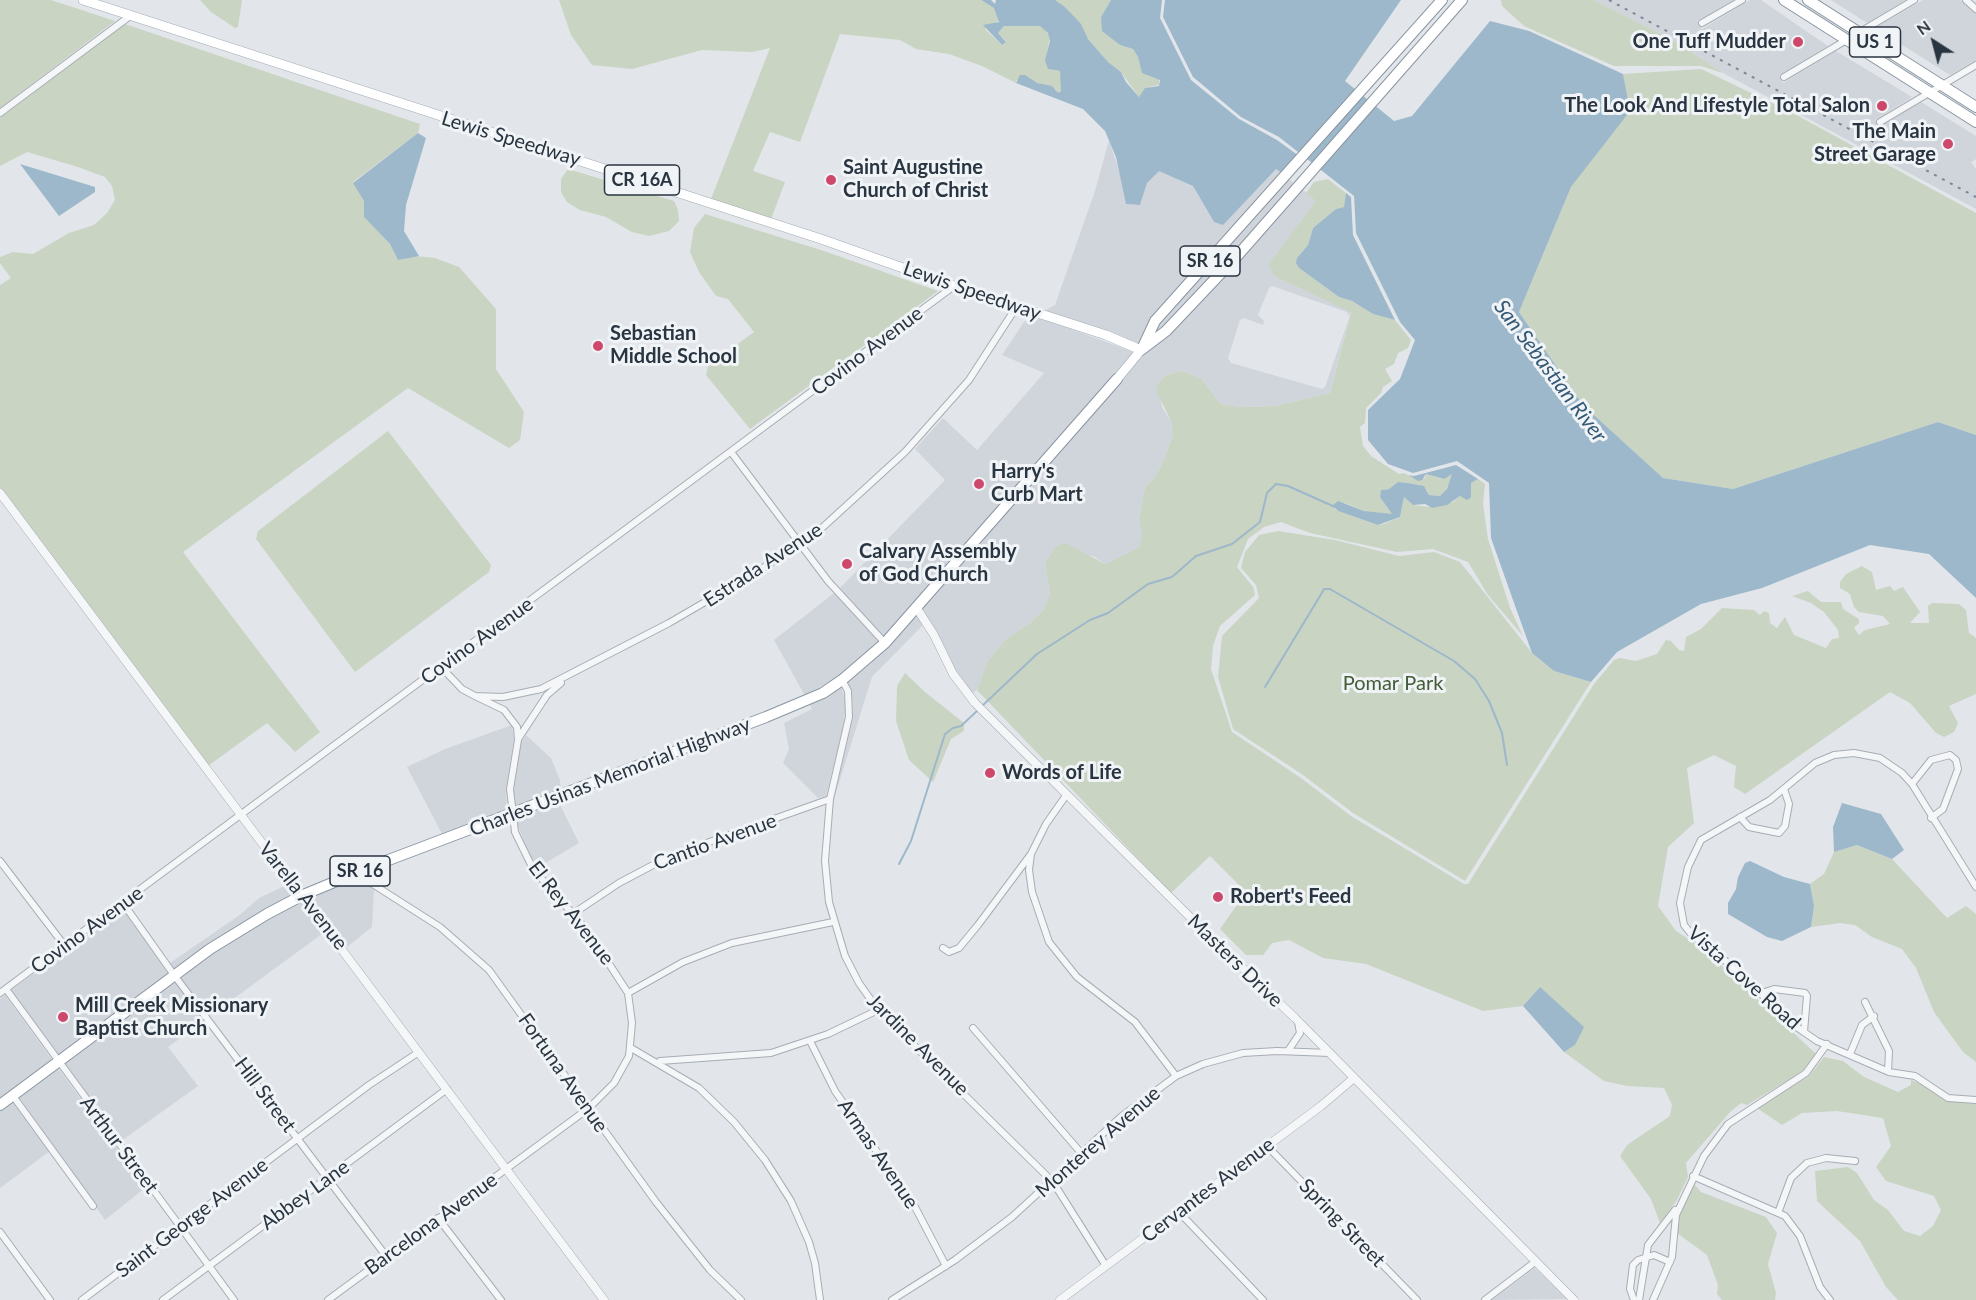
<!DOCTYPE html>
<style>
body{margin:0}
#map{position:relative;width:1976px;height:1300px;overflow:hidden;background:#e2e6ea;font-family:Lato,sans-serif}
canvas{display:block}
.north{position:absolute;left:1904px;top:12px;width:60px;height:60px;-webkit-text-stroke:4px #f1f4f7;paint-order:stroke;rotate:324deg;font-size:16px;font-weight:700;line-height:24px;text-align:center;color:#2a3542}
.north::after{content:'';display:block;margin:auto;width:21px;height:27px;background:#2a3542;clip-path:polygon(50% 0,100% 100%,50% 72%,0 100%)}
</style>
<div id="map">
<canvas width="1976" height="1300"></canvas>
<div class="north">N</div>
</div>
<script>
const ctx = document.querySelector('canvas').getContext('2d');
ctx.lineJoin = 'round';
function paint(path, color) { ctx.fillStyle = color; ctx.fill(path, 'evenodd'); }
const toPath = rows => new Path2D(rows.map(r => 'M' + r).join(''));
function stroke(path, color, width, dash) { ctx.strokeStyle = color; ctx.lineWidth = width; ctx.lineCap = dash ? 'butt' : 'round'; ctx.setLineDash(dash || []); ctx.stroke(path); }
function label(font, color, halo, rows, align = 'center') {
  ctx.font = font + ' Lato,sans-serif'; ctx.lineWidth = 6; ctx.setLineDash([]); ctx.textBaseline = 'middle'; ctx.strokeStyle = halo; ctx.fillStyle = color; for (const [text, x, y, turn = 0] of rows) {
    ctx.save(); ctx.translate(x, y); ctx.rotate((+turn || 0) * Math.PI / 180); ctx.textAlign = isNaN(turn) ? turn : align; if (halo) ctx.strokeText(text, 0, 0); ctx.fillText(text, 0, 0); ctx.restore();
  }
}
paint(toPath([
 [1593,0,1734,0,1697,21,1702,29,1750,0,1761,0,1828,46,1779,75,1783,83,1836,51,1912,97,1875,120,1879,127,1921,102,1976,136,1976,159,1971,162,1976,169,1976,209,1723,73,1673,40],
 [1831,0,1906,0,1867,23],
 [1923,0,1960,0,1976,13,1976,60,1950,75,1875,28],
 [1109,140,1124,186,1126,204,1140,205,1147,183,1159,170,1193,186,1214,222,1276,169,1283,174,1139,345,1044,311,1055,305,1095,191],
 [1289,179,1295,184,1176,316,1152,337,1158,324],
 [1302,189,1317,201,1274,276,1351,311,1349,316,1347,312,1272,286,1269,288,1258,315,1264,321,1263,325,1244,318,1240,320,1228,358,1231,363,1322,389,1325,387,1349,318,1330,393,1275,406,1242,407,1220,404,1202,379,1182,371,1166,375,1159,382,1162,407,1171,421,1173,435,1164,460,1155,477,1145,487,1139,518,1142,536,1139,547,1105,564,1093,556,1045,563,1050,593,1044,609,1030,623,1005,640,987,662,977,690,972,693,956,672,921,608,1142,355],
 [1035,316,1134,352,884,637,840,588,945,480,915,449,943,418,977,450,1044,373,1002,355,1024,322],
 [834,593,879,642,847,671,805,696,774,640],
 [916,614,923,625,872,677,834,799,853,718,852,691,847,682,871,663],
 [841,686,846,703,843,728,826,796,818,798,783,763,789,749,784,723,812,709,809,703],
 [512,725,514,738,506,789,507,811,443,836,407,767,445,749],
 [526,735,551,758,560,780,561,791,514,808,514,790,521,742],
 [561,800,561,807,579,843,537,868,527,850,515,817],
 [362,875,374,889,372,927,347,947,309,897],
 [289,884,297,894,175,970,170,963,241,914,259,898],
 [302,901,326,931,210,1016,180,977,243,933],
 [123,909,169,974,59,1057,11,990],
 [174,981,204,1021,168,1047,198,1086,121,1141,64,1063],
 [5,995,53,1061,0,1100,0,999],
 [58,1068,146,1187,105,1220,19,1097],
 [13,1101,50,1151,0,1188,0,1111],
 [1535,1268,1568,1299,1492,1300]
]), '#d0d5dc');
paint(toPath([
 [0,0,51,0,115,21,0,108],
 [200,0,242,0,238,27,235,28,211,12],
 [559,0,981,0,994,8,1000,20,985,29,1002,45,1006,41,998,33,1004,26,1040,26,1045,29,1050,37,1047,52,1051,70,1060,71,1063,87,1058,94,1055,89,1037,83,1016,80,1016,83,982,66,949,54,916,49,900,40,840,34,800,142,770,132,753,171,785,182,771,219,711,199,770,48,752,52,702,50,632,69,592,65,571,35],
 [1054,0,1111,0,1101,17,1106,32,1120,45,1133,49,1138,57,1142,72,1159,78,1159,85,1148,87,1139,97,1121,72,1108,62,1088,39,1079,23,1065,7],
 [1501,0,1593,0,1673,40,1723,73,1701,66,1614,66,1524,26,1502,6],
 [125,24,420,124,418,133,353,182,364,201,364,217,390,244,398,260,415,256,435,258,459,267,496,309,496,369,524,412,520,440,509,448,408,388,183,552,320,732,295,752,267,723,208,766,0,487,0,285,11,278,0,263,0,257,13,252,33,254,69,233,94,225,107,213,115,200,112,186,105,177,78,167,27,152,0,166,0,118],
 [1701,69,1789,111,1976,213,1976,435,1938,422,1733,489,1663,478,1583,405,1519,312,1571,187,1629,111,1623,74],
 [568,169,674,201,678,210,679,221,669,231,649,236,632,232,606,217,580,210,567,202,561,192,561,179],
 [1328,179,1346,193,1347,198,1344,207,1336,209,1313,228,1308,245,1297,258,1299,268,1339,297,1352,301,1373,314,1395,320,1411,340,1408,348,1398,353,1394,364,1385,369,1392,381,1383,387,1381,393,1366,408,1365,423,1360,427,1363,446,1371,456,1399,474,1404,473,1418,480,1425,478,1426,474,1442,479,1452,474,1453,476,1444,494,1440,496,1429,495,1427,490,1420,485,1408,483,1398,482,1389,489,1381,490,1380,497,1393,515,1364,511,1345,503,1333,506,1338,511,1378,525,1384,524,1400,517,1404,497,1413,505,1430,507,1453,502,1460,496,1471,499,1471,483,1478,479,1485,484,1483,504,1488,539,1510,608,1523,636,1488,595,1468,562,1460,559,1433,549,1397,552,1310,533,1281,522,1264,527,1248,539,1237,567,1253,587,1255,595,1220,626,1213,646,1211,669,1232,732,1301,778,1351,816,1464,884,1468,884,1594,684,1614,660,1620,658,1636,661,1657,654,1666,640,1671,641,1679,650,1684,651,1686,637,1701,629,1722,608,1754,610,1760,615,1764,611,1769,613,1770,623,1777,628,1785,617,1794,635,1826,648,1832,639,1839,638,1838,630,1824,612,1811,603,1792,596,1808,591,1821,602,1841,602,1843,609,1859,619,1859,623,1854,628,1859,635,1865,630,1890,624,1883,616,1859,612,1854,607,1850,594,1840,588,1840,582,1846,574,1862,566,1872,572,1876,590,1890,586,1894,591,1903,587,1920,612,1910,623,1929,623,1928,606,1932,603,1959,604,1966,610,1969,633,1976,638,1976,694,1949,706,1958,723,1954,732,1944,737,1936,733,1910,703,1890,692,1745,794,1734,787,1736,766,1714,755,1687,768,1694,823,1668,847,1658,906,1676,931,1705,950,1816,1054,1803,1070,1790,1079,1747,1105,1741,1103,1730,1112,1686,1163,1688,1177,1677,1200,1660,1223,1651,1199,1620,1156,1627,1145,1670,1116,1672,1105,1664,1088,1627,1086,1604,1081,1564,1052,1575,1045,1540,987,1523,1006,1483,1011,1366,964,1323,958,1289,940,1272,943,1263,955,1246,955,1220,929,1246,892,1210,856,1171,893,977,690,987,662,1005,640,1030,623,1044,609,1050,593,1045,563,1057,546,1066,543,1105,564,1139,547,1142,536,1139,519,1145,487,1155,477,1164,460,1173,435,1171,421,1156,390,1159,382,1166,375,1182,371,1202,379,1220,404,1242,407,1275,406,1330,393,1351,312,1274,276,1269,264,1316,201,1306,193,1314,182],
 [705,214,821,250,938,291,750,429,706,375,708,366,754,332,728,299,716,296,699,272,690,252,694,228],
 [388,431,491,565,489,572,355,672,256,539,258,531],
 [1278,531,1335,540,1399,556,1434,552,1460,562,1532,653,1554,671,1591,682,1465,881,1353,813,1303,775,1233,729,1218,677,1222,636,1259,598,1256,585,1241,568,1245,552,1259,535],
 [905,673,925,692,964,723,964,731,951,739,933,782,909,760,896,721,897,686],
 [1857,845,1892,859,1947,918,1966,906,1976,914,1976,1062,1963,1052,1934,1012,1916,968,1902,949,1872,937,1855,925,1840,923,1811,927,1814,906,1810,884,1824,874,1834,852],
 [1824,1057,1843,1061,1864,1077,1898,1092,1911,1085,1911,1080,1921,1084,1946,1101,1976,1104,1976,1300,1898,1300,1886,1287,1860,1241,1817,1201,1815,1171,1848,1167,1857,1173,1874,1200,1888,1210,1904,1231,1920,1236,1933,1226,1941,1210,1934,1196,1886,1181,1876,1167,1891,1146,1883,1118,1837,1111,1802,1113,1782,1125,1757,1108,1809,1076],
 [1694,1184,1701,1192,1766,1217,1777,1233,1768,1264,1776,1293,1775,1300,1722,1300,1717,1294,1718,1285,1707,1255,1677,1233,1679,1217]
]), '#c9d4c3');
paint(toPath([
 [973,0,991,0,995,4,996,0,1055,0,1065,7,1081,24,1088,39,1108,62,1121,72,1126,82,1139,97,1145,88,1159,86,1160,80,1142,73,1138,57,1133,49,1120,45,1102,31,1101,17,1111,0,1162,0,1160,18,1191,80,1239,119,1277,140,1299,156,1283,174,1276,169,1223,225,1214,222,1193,186,1159,171,1147,183,1140,205,1126,204,1116,157,1105,131,1083,109,1016,83,1020,75,1025,75,1037,83,1052,86,1058,93,1061,91,1060,71,1048,69,1045,60,1050,41,1048,33,1040,26,1004,26,998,33,1006,42,1002,45,983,25,999,22,994,8,981,0],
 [1165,0,1401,0,1345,81,1394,121,1412,116,1490,21,1529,31,1623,74,1630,111,1571,187,1519,312,1583,405,1663,478,1733,489,1938,422,1976,435,1976,598,1929,554,1870,545,1762,588,1701,604,1617,652,1591,682,1554,671,1532,653,1513,600,1491,538,1489,483,1457,461,1413,473,1388,464,1368,440,1368,410,1400,379,1415,340,1400,322,1356,233,1354,196,1279,137,1241,117,1193,77,1163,17],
 [418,133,426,138,406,205,404,231,419,256,398,260,390,244,364,217,364,201,353,183],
 [20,164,95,187,95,192,59,216],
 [1346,193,1351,197,1353,235,1395,320,1373,314,1352,301,1339,297,1299,268,1296,263,1297,258,1308,245,1313,228,1336,209,1344,207],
 [1456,465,1478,479,1471,483,1471,498,1467,500,1460,496,1447,505,1432,508,1425,504,1413,505,1404,497,1400,517,1378,525,1338,511,1333,505,1338,501,1364,511,1392,514,1380,497,1381,490,1389,489,1398,482,1408,483,1424,486,1429,495,1440,496,1447,489,1452,474,1444,479,1426,474,1422,480,1418,481,1409,475,1414,476],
 [1842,803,1881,814,1904,850,1892,859,1857,845,1834,852,1833,827],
 [1750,861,1784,877,1810,884,1814,906,1811,927,1782,941,1767,937,1728,914,1728,903,1736,889,1738,877,1745,863],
 [1540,987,1584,1027,1575,1045,1564,1052,1523,1006]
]), '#9db8ca');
stroke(toPath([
 [1265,687,1320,596,1324,589,1330,589,1454,661,1475,679,1489,701,1502,733,1507,765],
 [982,706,1037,654,1090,620,1108,613,1148,584,1172,577,1196,556,1232,544,1260,522,1267,493,1276,484,1288,486,1335,507],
 [899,864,911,841,945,734,953,728,961,726,978,710]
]), '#9db8ca', 2);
const minor = toPath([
 [1966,0,1976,9],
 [1702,23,1742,0],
 [1784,77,1914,0],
 [0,113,130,16],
 [1880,122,1976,65],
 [731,452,828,581,885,643],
 [441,667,462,689,475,696,503,697,541,689,669,623,760,570,823,527,905,452,969,380,1017,306],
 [842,680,848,691,849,717,830,799,825,861,829,902,845,956,859,983,878,1010,1053,1182,1106,1266],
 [518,739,547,695,561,683],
 [1912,784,1931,760,1950,755,1956,760,1958,769,1943,809,1931,818],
 [1740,817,1749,827,1779,833,1785,826,1789,804,1784,789],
 [1031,854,1029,870,1032,892,1049,942,1077,977,1135,1022,1176,1076],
 [0,861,61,941,67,943],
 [363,870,371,883,440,927,489,970,656,1202,710,1270,741,1300],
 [1976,887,1912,784,1902,773,1880,758,1854,753,1834,755,1815,763,1770,800,1701,840,1688,867,1680,903,1684,925,1693,936,1717,953,1798,1028,1817,1041,1889,1072,1915,1076,1948,1098,1976,1100],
 [123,903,174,975,386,1256],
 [574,913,619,883,670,856,830,799],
 [943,948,949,952,959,948,978,925,1031,854,1046,824,1067,794],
 [6,989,234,1300],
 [0,993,954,286],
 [628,993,683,962,732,943,833,922],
 [1759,994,1774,989,1805,993,1807,996,1804,1032],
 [1865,1002,1889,1051,1888,1071],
 [973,1028,1082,1154],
 [810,1041,835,1091,915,1207,946,1266],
 [631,1048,699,1088,734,1122,765,1160,791,1201,809,1242,815,1263,820,1300],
 [1288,1051,1300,1033,1298,1022],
 [1850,1054,1862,1025,1874,1016],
 [660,1061,771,1053,828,1034,878,1010],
 [13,1096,93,1206],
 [1267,1146,1417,1300],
 [1693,1176,1785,1216,1800,1236,1820,1287,1830,1300],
 [1178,1211,1263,1300],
 [1778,1213,1791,1178,1807,1163,1826,1158,1855,1161],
 [438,1218,501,1300],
 [0,1232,50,1300],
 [82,1300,369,1085,419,1052],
 [163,1300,447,1089],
 [328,1300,589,1108,614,1083,629,1056,632,1023,628,993,587,930,533,869,515,832,510,789,518,740,517,727,504,710,475,696],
 [892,1300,955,1260,1012,1217,1122,1116,1176,1076,1203,1064,1243,1053,1277,1051,1330,1053],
 [1485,1300,1535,1262],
 [1634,1300,1630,1289,1633,1265,1638,1260,1654,1255,1670,1262],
 [1639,1300,1648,1245,1675,1210],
 [1653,1300,1672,1257,1676,1215,1704,1156,1728,1124,1806,1073,1827,1044]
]);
const tertiary = toPath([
 [0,493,604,1300],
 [916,607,934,635,953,674,975,703,1210,937,1295,1018,1574,1300],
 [1060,1300,1321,1106,1354,1078]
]);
const primary = toPath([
 [83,0,821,239,954,286,1106,335,1141,350,1117,379]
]);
const trunk = toPath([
 [1784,0,1976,122],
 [1808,0,1976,107],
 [1142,349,1155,321,1442,0],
 [1141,350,1166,331,1238,255,1462,0],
 [0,1105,210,949,267,914,303,895,378,864,766,717,823,693,842,680,885,643,1117,379]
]);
stroke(minor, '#a7adb4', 8);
stroke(tertiary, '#a7adb4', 9);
stroke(primary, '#a1acb6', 10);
stroke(trunk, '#8995a1', 12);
stroke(minor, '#f4f6f8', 6);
stroke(tertiary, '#f4f6f8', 8);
stroke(primary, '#fff', 9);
stroke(trunk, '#fff', 10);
stroke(toPath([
 [1609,0,1976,197]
]), '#7b8794', 2, [3, 6]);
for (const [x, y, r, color] of [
 [1798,42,6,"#ce486c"],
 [1882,106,6,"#ce486c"],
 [1948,144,6,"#ce486c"],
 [831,180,6,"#ce486c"],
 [598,346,6,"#ce486c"],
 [979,484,6,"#ce486c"],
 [847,564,6,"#ce486c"],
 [990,773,6,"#ce486c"],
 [1218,897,6,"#ce486c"],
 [63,1017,6,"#ce486c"]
]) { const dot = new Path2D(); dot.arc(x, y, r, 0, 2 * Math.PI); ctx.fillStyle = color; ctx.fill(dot); stroke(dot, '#f1f4f7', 2); }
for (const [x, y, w] of [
 [1875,42,51],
 [642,180,75],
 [1210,261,60],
 [360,871,60]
]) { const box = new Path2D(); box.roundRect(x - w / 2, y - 15, w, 30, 4.5); ctx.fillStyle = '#f1f4f7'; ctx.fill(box); stroke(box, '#2a3542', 1.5); }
label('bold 18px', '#2a3542', null, [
 ["US 1",1875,42],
 ["CR 16A",642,180],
 ["SR 16",1210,261],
 ["SR 16",360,871]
]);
label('bold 20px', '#2a3542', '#f1f4f7', [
 ["One Tuff Mudder",1786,42,"right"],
 ["The Look And Lifestyle Total Salon",1870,106,"right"],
 ["The Main",1936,132,"right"],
 ["Street Garage",1936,155,"right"],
 ["Saint Augustine",843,168],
 ["Church of Christ",843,191],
 ["Sebastian",610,334],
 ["Middle School",610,357],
 ["Harry's",991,472],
 ["Curb Mart",991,495],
 ["Calvary Assembly",859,552],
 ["of God Church",859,575],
 ["Words of Life",1002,773],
 ["Robert's Feed",1230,897],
 ["Mill Creek Missionary",75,1006],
 ["Baptist Church",75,1029]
], 'left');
label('20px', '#2a3542', '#f1f4f7', [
 ["Lewis Speedway",511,139,17],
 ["Lewis Speedway",972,291,19],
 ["Covino Avenue",867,351,-37],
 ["Estrada Avenue",763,565,-33],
 ["Covino Avenue",477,641,-36],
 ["Charles Usinas Memorial Highway",610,777,-21],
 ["Cantio Avenue",715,842,-20],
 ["Varella Avenue",303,896,52],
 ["El Rey Avenue",571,913,52],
 ["Covino Avenue",87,930,-36],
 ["Masters Drive",1235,961,44],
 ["Vista Cove Road",1744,978,42],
 ["Jardine Avenue",918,1045,45],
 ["Fortuna Avenue",563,1073,55],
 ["Hill Street",265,1095,53],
 ["Monterey Avenue",1098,1142,-41],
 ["Arthur Street",119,1145,53],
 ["Armas Avenue",878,1154,56],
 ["Cervantes Avenue",1208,1190,-37],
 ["Abbey Lane",305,1195,-36],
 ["Saint George Avenue",192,1218,-37],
 ["Spring Street",1342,1223,46],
 ["Barcelona Avenue",431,1224,-36]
]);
label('20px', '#435d37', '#f1f4f7', [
 ["Pomar Park",1393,684]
]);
label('italic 21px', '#345976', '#f1f4f7', [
 ["San Sebastian River",1550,371,53]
]);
</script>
